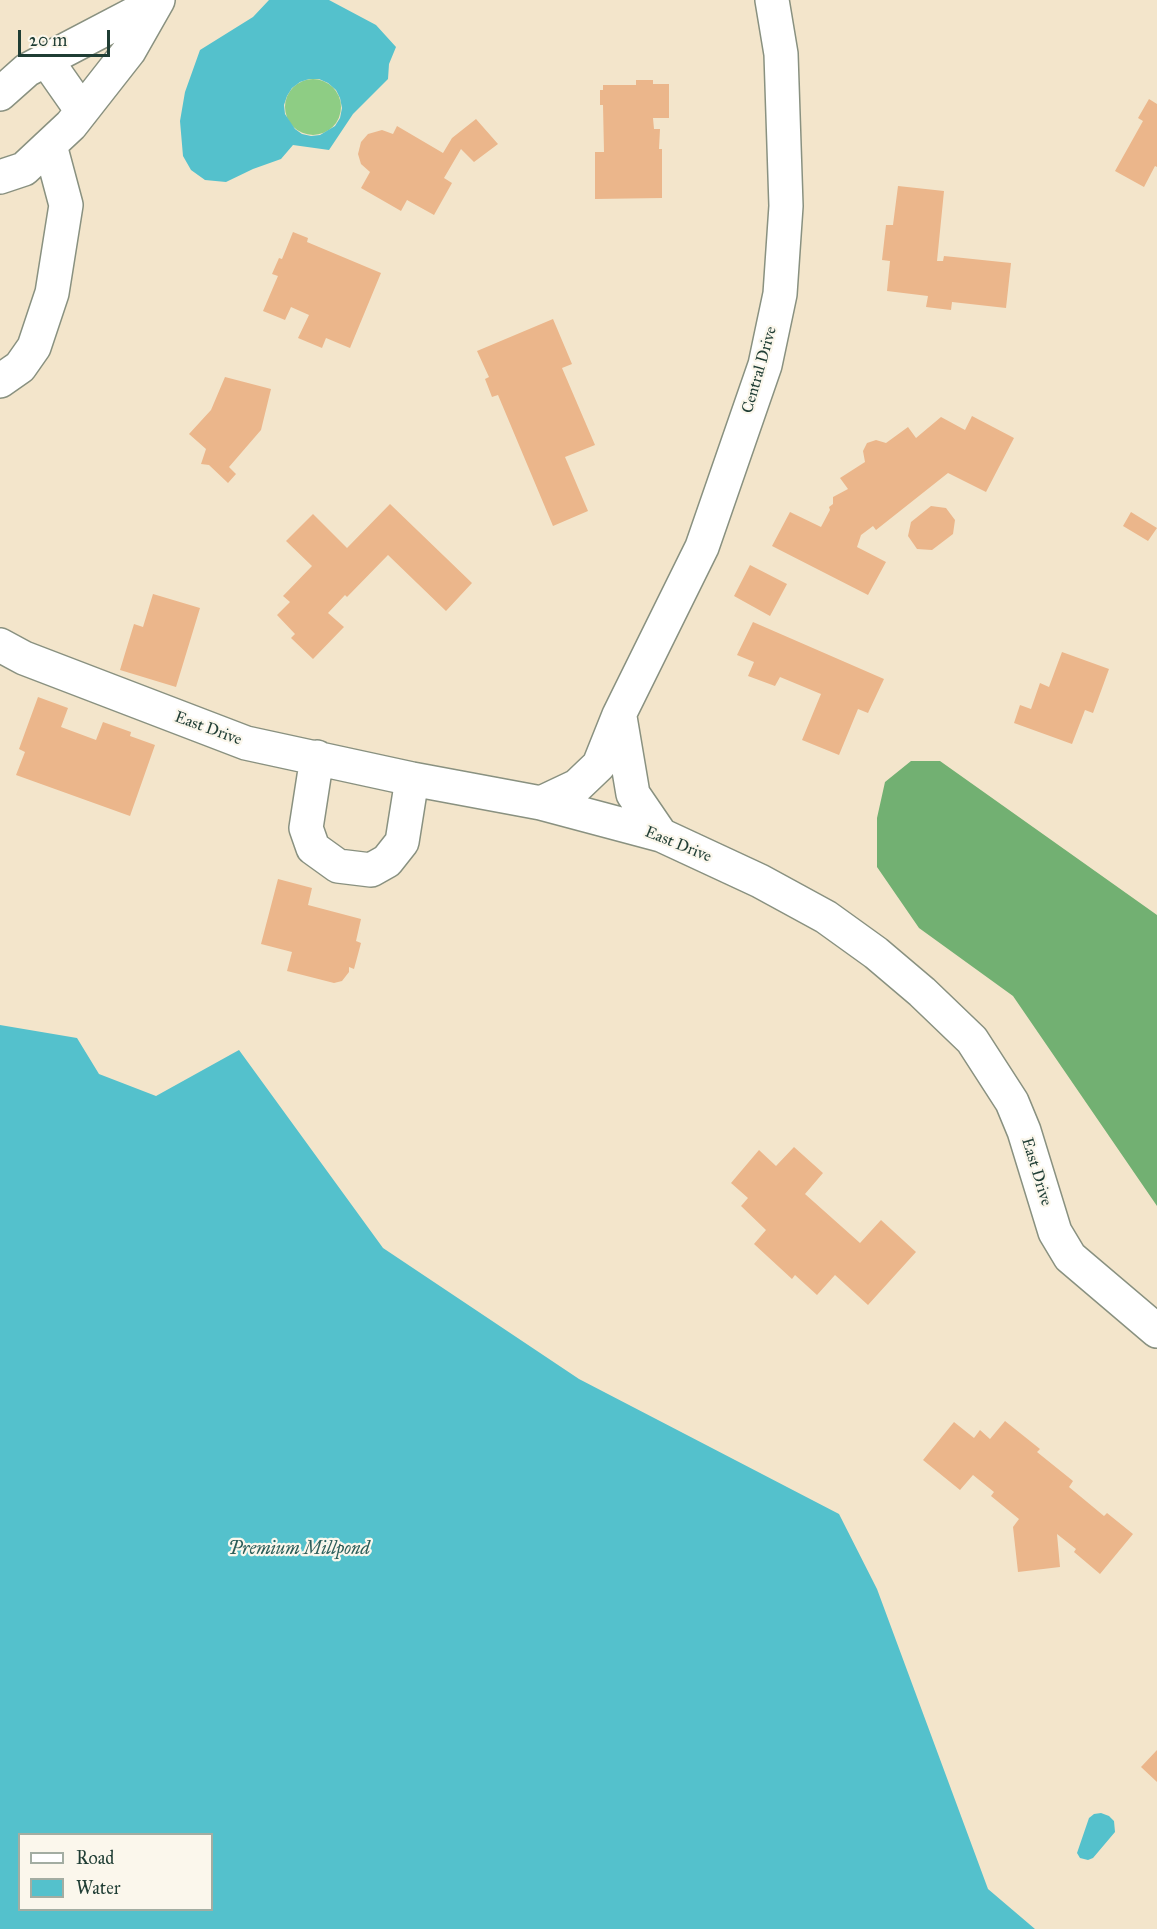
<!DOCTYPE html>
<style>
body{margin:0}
#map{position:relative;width:1157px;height:1929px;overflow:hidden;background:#f3e5cb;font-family:"IM FELL Great Primer",serif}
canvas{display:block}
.legend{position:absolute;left:18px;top:1833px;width:195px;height:78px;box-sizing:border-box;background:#fbf7ec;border:2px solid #a3ada2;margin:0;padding:8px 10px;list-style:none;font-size:18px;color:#1f3d34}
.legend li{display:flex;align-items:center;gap:12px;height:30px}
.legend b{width:30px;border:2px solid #a3ada2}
.scale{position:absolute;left:18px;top:30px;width:92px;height:27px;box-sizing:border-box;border:3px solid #1f3d34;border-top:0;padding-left:8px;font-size:18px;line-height:21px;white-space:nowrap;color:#1f3d34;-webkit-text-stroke:4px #fbf7ec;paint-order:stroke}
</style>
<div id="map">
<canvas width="1157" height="1929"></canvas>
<ul class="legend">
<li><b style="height:8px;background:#fff"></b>Road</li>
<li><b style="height:16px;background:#54c1cc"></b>Water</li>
</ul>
<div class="scale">20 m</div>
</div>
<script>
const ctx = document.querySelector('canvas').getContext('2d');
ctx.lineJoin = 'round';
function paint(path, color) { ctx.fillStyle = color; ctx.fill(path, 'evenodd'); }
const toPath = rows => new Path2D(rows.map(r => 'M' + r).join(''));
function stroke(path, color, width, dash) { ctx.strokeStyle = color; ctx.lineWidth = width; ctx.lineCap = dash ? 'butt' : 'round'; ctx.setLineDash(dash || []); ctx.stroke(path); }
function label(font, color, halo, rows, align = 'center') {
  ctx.font = font + ' "IM FELL Great Primer",serif'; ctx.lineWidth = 4.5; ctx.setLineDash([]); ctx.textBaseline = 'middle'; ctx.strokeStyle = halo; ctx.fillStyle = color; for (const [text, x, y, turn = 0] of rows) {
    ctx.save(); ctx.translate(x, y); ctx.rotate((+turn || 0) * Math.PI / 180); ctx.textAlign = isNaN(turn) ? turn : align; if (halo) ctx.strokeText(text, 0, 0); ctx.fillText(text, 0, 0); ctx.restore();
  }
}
paint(toPath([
 '285 107a28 28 0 1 1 56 0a28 28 0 1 1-56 0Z'
]), '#8ecd84');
paint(toPath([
 [911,761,940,761,1157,915,1157,1206,1013,996,919,928,877,867,877,818,885,782]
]), '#72b072');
paint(toPath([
 [269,0,329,0,376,25,396,47,389,64,388,79,353,114,329,150,293,145,281,159,253,169,226,182,205,180,191,170,183,156,180,121,185,92,200,50,253,17],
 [309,79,319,79,328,83,336,90,340,98,342,108,340,118,335,126,320,135,311,136,302,134,295,129,285,114,284,105,287,96,292,88,300,82],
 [0,1025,77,1038,99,1074,156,1096,239,1050,383,1248,579,1379,839,1514,877,1589,988,1889,1035,1929,0,1929],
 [20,1834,212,1834,212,1910,20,1910],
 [1101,1813,1109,1816,1114,1821,1115,1832,1093,1858,1088,1860,1080,1858,1077,1853,1089,1818,1094,1814]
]), '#54c1cc');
paint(toPath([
 [636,80,653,80,653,84,669,84,669,118,653,118,654,129,660,129,659,149,662,149,662,198,595,199,595,152,604,152,603,105,600,105,600,90,603,90,603,85,636,85],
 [1149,99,1157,104,1157,167,1155,166,1144,187,1115,171,1143,121,1138,118],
 [476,119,498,144,474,162,461,149,444,178,452,183,434,215,407,200,401,211,361,188,370,172,361,164,358,154,361,142,368,134,382,130,393,134,397,126,443,153,452,138],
 [898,186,944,191,937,261,943,261,944,256,1011,263,1006,308,952,302,951,310,926,307,928,296,887,291,890,261,882,260,886,225,893,225],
 [293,232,308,238,307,242,381,273,350,348,326,338,322,348,298,338,309,315,291,307,285,320,263,311,278,276,272,274,279,258,282,259],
 [553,319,572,364,562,368,595,445,565,457,588,511,553,526,498,395,492,397,485,379,489,377,477,351],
 [225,377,271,389,261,430,229,467,236,474,228,483,209,465,201,464,206,449,189,434,211,410],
 [972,416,1014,438,986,492,948,473,876,530,873,526,861,535,857,547,886,562,868,595,772,546,790,512,821,527,830,510,829,507,833,504,833,497,848,489,840,478,865,462,863,451,867,443,876,440,886,443,908,427,916,438,941,417,965,430],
 [390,504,472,583,446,611,388,555,347,597,345,595,328,613,344,627,313,659,291,638,295,634,277,615,290,602,283,596,312,566,286,541,313,514,347,548],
 [931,506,946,508,955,520,953,534,932,550,917,549,908,536,911,522],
 [1131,512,1157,528,1148,541,1123,526],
 [750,565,787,584,770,616,734,596],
 [153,594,200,608,176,687,120,670,134,624,143,627],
 [753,622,884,679,868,713,858,709,839,755,802,740,821,694,780,677,775,686,748,676,754,662,737,655],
 [1062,652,1109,669,1093,713,1085,710,1072,744,1014,723,1020,705,1031,709,1040,683,1049,687],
 [38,697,68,708,61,727,96,740,103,722,131,732,130,736,155,745,130,816,16,775,25,752,19,749],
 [278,879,312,888,308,905,361,919,356,941,361,943,354,969,349,967,349,972,342,981,334,983,287,971,292,952,261,944],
 [794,1147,823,1173,805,1194,860,1243,881,1220,916,1252,868,1305,835,1275,817,1295,795,1275,792,1279,754,1244,766,1230,741,1206,748,1198,731,1183,759,1150,776,1166],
 [1005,1421,1040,1449,1037,1452,1073,1481,1069,1487,1104,1516,1107,1513,1133,1534,1100,1574,1074,1552,1076,1549,1057,1534,1060,1567,1018,1572,1013,1527,1019,1519,991,1496,994,1492,973,1475,960,1490,923,1460,954,1422,974,1438,980,1430,990,1439],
 [1157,1750,1157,1782,1141,1767]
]), '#ebb68b');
const minor = toPath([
 [47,61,82,111],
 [0,94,27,70,155,3],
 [0,177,24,169,71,125,129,51,158,0],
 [0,381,20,367,34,347,52,293,66,205,50,145],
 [0,645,24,658,246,743,412,779,541,803,661,835,760,881,826,917,876,953,922,992,972,1040,1012,1102,1024,1131,1055,1232,1070,1257,1157,1331],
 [620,717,633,794,661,835],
 [317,757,306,828,313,848,338,866,371,870,387,861,402,842,412,779],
 [541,803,577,786,599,765,619,715,702,547,765,365,780,294,786,206,781,54,772,0]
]);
stroke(minor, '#899180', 36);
stroke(minor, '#fff', 33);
label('16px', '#1f3d34', '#fbf7ec', [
 ["Central Drive",760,370,-74],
 ["East Drive",208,729,20],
 ["East Drive",678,845,22],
 ["East Drive",1036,1172,73]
]);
label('italic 18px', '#2c5e5a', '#fbf7ec', [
 ["Premium Millpond",299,1550]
]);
</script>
